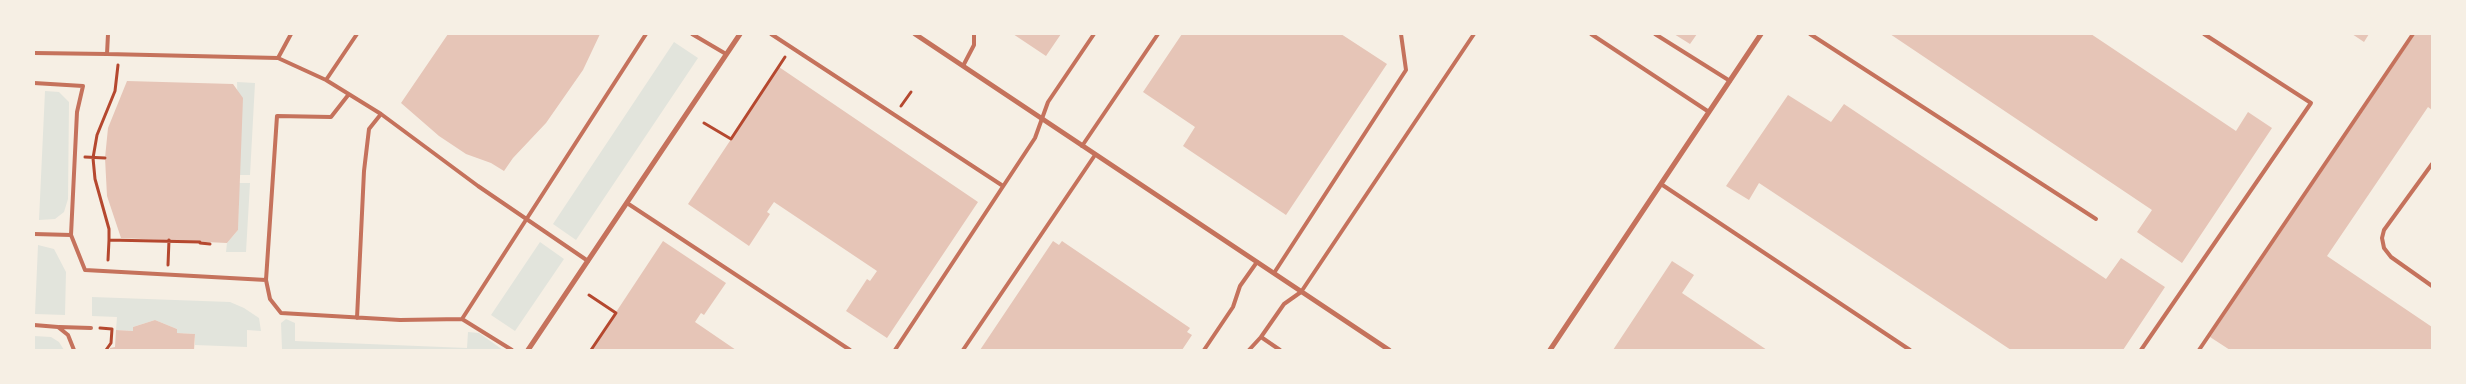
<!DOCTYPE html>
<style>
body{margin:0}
#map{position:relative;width:2466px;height:384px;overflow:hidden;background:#f6efe4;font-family:Lato,sans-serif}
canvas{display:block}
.frame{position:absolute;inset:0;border:35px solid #f6efe4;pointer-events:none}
</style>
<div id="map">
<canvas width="2466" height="384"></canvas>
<div class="frame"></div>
</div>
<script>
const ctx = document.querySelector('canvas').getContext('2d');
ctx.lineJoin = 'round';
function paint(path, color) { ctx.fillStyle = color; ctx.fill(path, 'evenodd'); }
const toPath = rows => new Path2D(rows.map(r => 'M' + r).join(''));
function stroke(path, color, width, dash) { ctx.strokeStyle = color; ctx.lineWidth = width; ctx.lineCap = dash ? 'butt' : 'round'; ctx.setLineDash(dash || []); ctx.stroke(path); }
paint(toPath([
 [674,42,698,58,576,240,553,224],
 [237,82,255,83,250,175,240,175],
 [45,91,59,92,69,102,68,199,64,212,55,219,39,220],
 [239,183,250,183,246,252,226,252,227,243,238,230],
 [540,242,564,259,515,331,491,315],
 [38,245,54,249,66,272,65,315,35,314],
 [92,297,230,302,244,308,259,318,261,331,247,330,247,347,195,345,195,334,177,333,177,329,155,320,133,327,133,331,116,330,117,317,92,316],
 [286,319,295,323,295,341,467,348,468,332,479,333,503,350,282,349,281,323],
 [34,336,51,337,59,342,64,350,34,350]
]), '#e2e4dc');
paint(toPath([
 [448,34,600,34,583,70,546,123,513,158,504,171,491,163,466,154,439,136,401,103],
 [1013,34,1061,34,1046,56],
 [1182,34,1341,34,1387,64,1286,215,1183,146,1195,127,1143,92],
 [1674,34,1697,34,1690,44],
 [1890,34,2091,34,2236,131,2248,112,2272,128,2182,263,2137,232,2152,210],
 [2352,34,2369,34,2364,42],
 [2415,34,2432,34,2432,110,2428,107,2327,256,2432,327,2432,350,2230,350,2210,337],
 [779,67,978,202,887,338,846,311,867,279,870,281,877,271,774,202,767,212,770,214,749,246,688,204],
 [127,81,233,84,243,98,238,230,227,243,121,238,107,196,105,158,108,128],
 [1788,95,1831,122,1844,104,2106,279,2121,258,2165,287,2123,350,2011,350,1759,183,1749,200,1726,186],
 [663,241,726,283,704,315,701,313,695,322,736,350,591,350],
 [1053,241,1059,245,1062,241,1190,328,1187,332,1192,335,1182,350,980,350],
 [1672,261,1694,275,1682,293,1767,350,1613,350],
 [155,320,177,329,177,333,195,334,194,350,110,350,110,348,115,347,116,330,133,331,133,327]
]), '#e6c5b7');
stroke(toPath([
 [118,65,115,91,97,135,93,158,95,179,109,229,109,240,200,242],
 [901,106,911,92],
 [704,123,731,139,785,57],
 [85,157,105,158],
 [200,243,210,244],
 [108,260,109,240],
 [168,265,169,240],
 [589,295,616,313,591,350],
 [100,328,112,329,111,343,106,350]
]), '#b5482f', 3);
stroke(toPath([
 [108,34,107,54,278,58,326,80],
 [357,34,326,80,381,114,478,186,588,261],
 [692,34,726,54],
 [771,34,1003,186],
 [1591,34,1709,112],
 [1655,34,1730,81],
 [1810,34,2096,219],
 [34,53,107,54],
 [278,58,291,34],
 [963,66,974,45,974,34],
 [34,83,83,86,77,112,71,235,85,270,266,280],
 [349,94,331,117,277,116,266,280,270,299,281,313,400,320,462,319,646,34],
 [1082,146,1158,34],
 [2432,164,2384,230,2382,238,2384,248,2391,257,2432,286],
 [1661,184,1910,350],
 [627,203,850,350],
 [34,234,71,235],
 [1274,273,1406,70,1401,34],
 [357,318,364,171,369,129,381,114],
 [462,319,512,350],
 [34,325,58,327,68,335,74,350],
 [59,327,91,328],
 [895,350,1035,138,1048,102,1094,34],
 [963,350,1095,155],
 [1204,350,1233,307,1240,286,1257,262],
 [1249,350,1261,337],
 [1280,350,1261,337,1284,304,1301,292,1474,34],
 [2141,350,2311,103,2204,34],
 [2199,350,2413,34]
]), '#c5725c', 4);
stroke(toPath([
 [915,34,1389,350],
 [528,350,740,34],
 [1550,350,1761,34]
]), '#c5725c', 5);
</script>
